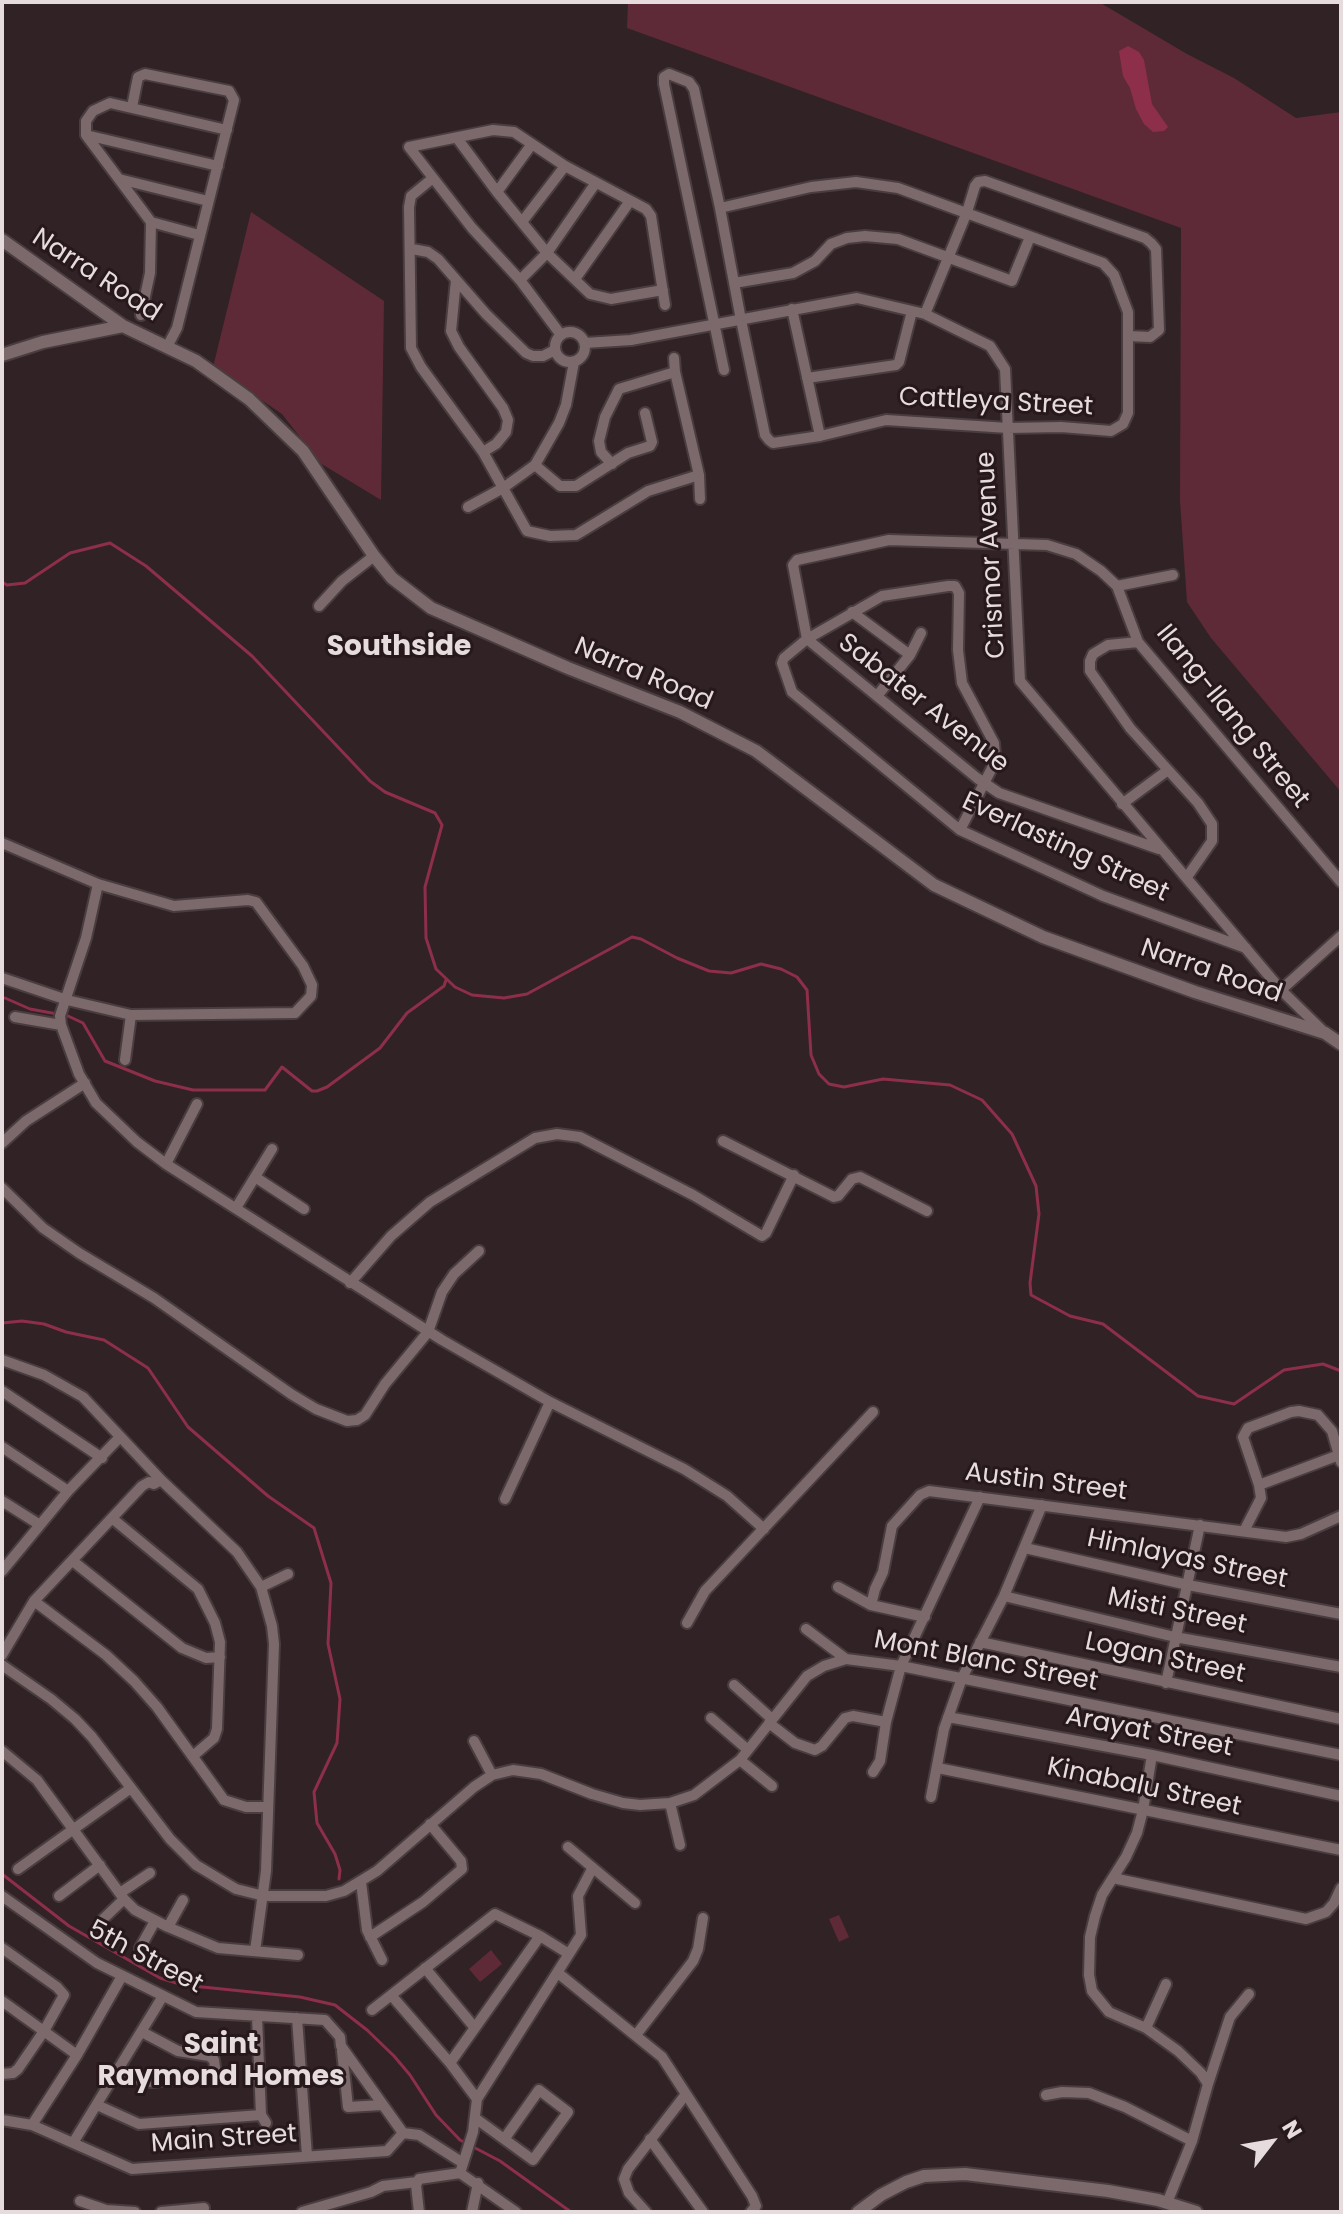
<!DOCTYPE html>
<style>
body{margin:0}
#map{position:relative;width:1343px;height:2214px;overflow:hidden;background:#312225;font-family:Poppins,sans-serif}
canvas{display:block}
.frame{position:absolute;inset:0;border:4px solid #e6dcdd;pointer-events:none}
.north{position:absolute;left:1231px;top:2102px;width:80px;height:80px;-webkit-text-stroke:6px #27181b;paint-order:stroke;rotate:59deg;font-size:22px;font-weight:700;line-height:32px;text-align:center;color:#e6dcdd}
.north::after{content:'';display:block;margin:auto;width:28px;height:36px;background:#e6dcdd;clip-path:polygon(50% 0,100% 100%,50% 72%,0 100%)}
</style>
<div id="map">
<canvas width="1343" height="2214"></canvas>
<div class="frame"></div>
<div class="north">N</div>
</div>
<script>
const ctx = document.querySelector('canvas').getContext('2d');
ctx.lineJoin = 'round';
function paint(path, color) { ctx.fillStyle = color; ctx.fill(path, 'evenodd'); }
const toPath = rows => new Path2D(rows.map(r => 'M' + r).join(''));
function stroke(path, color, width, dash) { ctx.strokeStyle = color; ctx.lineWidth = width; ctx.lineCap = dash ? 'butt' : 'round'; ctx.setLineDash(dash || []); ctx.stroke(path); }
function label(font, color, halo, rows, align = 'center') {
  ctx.font = font + ' Poppins,sans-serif'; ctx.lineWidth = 6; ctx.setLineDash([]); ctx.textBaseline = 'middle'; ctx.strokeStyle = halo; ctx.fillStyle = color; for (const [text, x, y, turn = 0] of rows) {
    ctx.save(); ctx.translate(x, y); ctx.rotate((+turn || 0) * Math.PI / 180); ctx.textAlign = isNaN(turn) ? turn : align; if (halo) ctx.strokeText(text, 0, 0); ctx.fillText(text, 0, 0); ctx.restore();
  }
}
paint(toPath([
 [628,2,1099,2,1187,54,1234,78,1296,118,1341,112,1341,792,1211,638,1187,602,1180,501,1181,228,627,28],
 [251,212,384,301,381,500,320,463,282,414,213,367],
 [839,1915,849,1937,839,1942,829,1919],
 [491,1950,502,1964,480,1982,469,1969]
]), '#5e2a37');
paint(toPath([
 [1128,46,1139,52,1144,60,1152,104,1168,127,1164,131,1153,132,1144,124,1136,109,1130,88,1123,76,1119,51]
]), '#8d2f4a');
stroke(toPath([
 [2,582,7,585,25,583,70,553,110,543,146,566,252,656,370,781,385,792,435,813,442,825,425,887,426,938,436,969,455,987,472,995,504,998,527,994,632,937,641,939,677,958,709,971,731,973,761,964,781,969,797,977,807,990,811,1055,819,1074,829,1084,844,1087,883,1079,950,1085,982,1100,1012,1134,1036,1186,1039,1214,1030,1283,1031,1295,1070,1316,1103,1324,1198,1396,1234,1404,1284,1370,1323,1364,1341,1371],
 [5,998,30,1009,68,1016,83,1023,105,1061,155,1081,193,1090,265,1090,282,1067,312,1091,317,1091,327,1087,380,1048,407,1013,444,986,446,980],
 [2,1323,22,1321,44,1324,66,1332,104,1340,148,1368,188,1427,268,1496,314,1528,331,1583,328,1644,340,1699,337,1743,314,1792,317,1823,335,1854,340,1870,339,1879],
 [2,1874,69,1926,160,1978,183,1985,300,1997,335,2005,367,2030,394,2056,410,2075,436,2115,460,2140,500,2161,571,2212]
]), '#8d2f4a', 3);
const minor = toPath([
 [132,107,138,77,145,74,229,91,234,100,177,328,167,347],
 [86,135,218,166],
 [457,138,497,192,547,253,590,294,611,299,663,290],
 [433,178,411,196,409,207,411,348,421,367,483,452,527,531,550,536,576,535,648,491,699,475],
 [119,179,208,201],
 [856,182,898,188,1103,263,1114,275,1128,312,1128,413,1123,424,1111,431,1061,427,1008,428,886,420,820,436,773,443,769,440,765,435,741,320,720,208,811,187,856,182],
 [497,192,532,144],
 [720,208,694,89,689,82,669,74,664,77,664,84,724,370],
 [151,222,199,235],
 [522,222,565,166],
 [412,249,428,252,438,259,486,314,526,353,533,356,543,356,555,350],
 [575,279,630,201],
 [456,280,451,331,459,347,503,408,508,420,506,432,496,444,483,452],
 [520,280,547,253,595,184],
 [734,283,793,273,815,261,831,244,847,238,865,236,898,239,1012,281,1030,237],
 [792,309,820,436],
 [925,314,967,212,975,186,978,182,985,181,1145,238,1151,243,1156,249,1159,330,1150,337,1128,336],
 [141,315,150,273,151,222,86,135,86,121,93,111,110,103,227,130],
 '555 347a15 15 0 1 1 30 0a15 15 0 1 1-30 0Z',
 [561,335,520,280,472,228,409,147,493,130,514,132,565,166,646,209,651,216,665,305],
 [585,343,631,340,857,298,925,314,990,346,1005,369,1020,681,1281,990,1324,1032],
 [674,358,675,372,699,475,700,499],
 [807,378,896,365,899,362,912,311],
 [612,464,601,452,599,441,605,417,619,389,675,372],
 [535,465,560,486,576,486,628,453,650,446,652,442,645,413],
 [468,507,503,488,535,465,559,423,566,405,574,362],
 [1117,586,1173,575],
 [319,606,342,581,374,556],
 [852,612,910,655],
 [1138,642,1108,645,1093,654,1090,661,1090,671,1130,728,1198,803,1212,824,1212,841,1187,877],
 [877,696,910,655,921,633],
 [1122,804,1168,770],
 [960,830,993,766,995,755,994,743,962,683,958,650,959,593,955,586,948,586,882,596,807,639,784,658,782,663,792,692,960,830,1103,896,1246,948],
 [2,843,98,884,86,938,60,1016,61,1025,79,1074,96,1103,137,1142,166,1164,442,1340,550,1402,684,1469,727,1496,764,1529],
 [1159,849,999,793,977,778,807,639,793,565,797,560,889,540,1047,545,1076,554,1101,571,1117,586,1138,642,1341,882],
 [2,978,67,1000,131,1015,295,1013,311,996,312,985,303,966,256,902,248,900,174,906,98,884],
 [1281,990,1341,936],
 [15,1017,61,1025],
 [125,1060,131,1015],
 [723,1141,834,1197,838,1196,852,1179,860,1177,927,1211],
 [2,1143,26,1121,85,1083],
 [166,1164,197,1104],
 [255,1177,304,1209],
 [2,1188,43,1228,79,1253,154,1298,291,1394,316,1409,347,1421,357,1420,365,1415,385,1384,428,1332,442,1292,454,1274,479,1251],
 [236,1208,272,1149],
 [350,1283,391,1236,430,1202,535,1138,557,1134,580,1137,693,1195,762,1236,766,1233,794,1175],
 [2,1360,44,1375,83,1397,161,1480],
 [2,1391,102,1458],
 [2,1447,68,1491],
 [1259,1485,1339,1455],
 [505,1499,550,1402],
 [2,1501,40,1525],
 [113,1519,198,1589,215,1623,220,1642,217,1729,214,1738,193,1756],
 [1244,1531,1261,1498,1259,1485,1243,1437,1248,1428,1291,1412,1299,1411,1318,1415,1332,1431,1341,1462],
 [1025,1548,1188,1585,1341,1614],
 [74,1562,182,1648,206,1658,220,1657],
 [2,1571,68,1491,120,1437],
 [261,1587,288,1574],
 [838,1587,871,1605,925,1617],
 [1004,1596,1175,1637,1341,1667],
 [34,1601,106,1655,134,1681,157,1707,224,1800,246,1807,267,1807],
 [871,1605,875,1589,883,1572,892,1526,920,1495,929,1491,1286,1537,1301,1534,1341,1516],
 [687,1623,705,1591,873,1412],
 [806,1629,846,1659],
 [980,1642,1341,1719],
 [2,1655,34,1601,142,1486,149,1482,154,1484,161,1480,237,1552,261,1587,272,1626,274,1644,266,1871,255,1951],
 [2,1665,51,1699,75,1719,92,1737,170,1839,196,1865,236,1889,264,1896,326,1896,344,1891,377,1871,474,1787,492,1775,513,1770,541,1774,592,1794,623,1803,640,1805,670,1803,694,1795,740,1760,807,1676,824,1666,846,1659,901,1666,1341,1755],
 [1166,1683,1200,1525],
 [734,1685,772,1719],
 [948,1717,1152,1755,1341,1796],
 [711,1718,748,1750],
 [769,1723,795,1743,815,1750,822,1746,845,1718,853,1716,886,1722],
 [474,1741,492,1775],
 [2,1751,37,1780,124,1899,135,1910,168,1927,218,1948,298,1955],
 [1152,1755,1143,1810,1137,1833,1126,1857,1102,1895,1095,1916,1090,1937,1089,1975,1092,1991,1109,2012,1146,2028,1178,2051,1201,2073,1208,2084,1192,2141,1167,2203],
 [740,1760,772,1786],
 [938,1768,1341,1850],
 [873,1772,880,1761,886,1722,901,1666,980,1497],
 [931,1797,944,1729,962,1678,1004,1596,1042,1505],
 [670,1803,680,1845],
 [568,1847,635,1903],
 [18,1869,131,1788],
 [1113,1878,1306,1919,1326,1912,1334,1903,1341,1888],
 [361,1882,367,1930,382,1960],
 [120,1893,150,1873],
 [2,1896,97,1963,196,2012,325,2020,340,2037,341,2046,403,2133],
 [59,1896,100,1865],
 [100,1922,124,1899],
 [168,1927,183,1900],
 [370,1937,423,1902,462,1869,461,1861,430,1824],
 [2,1948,57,1987,64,1995],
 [140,1948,155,1921],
 [425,1968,475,2028],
 [558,1973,662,2057,752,2196,756,2206,751,2212],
 [391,1995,450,2063,477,2099,473,2132,460,2173],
 [2,2001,77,2055],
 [372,2010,495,1914,540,1936,569,1954],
 [257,2016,261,2115,266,2123],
 [297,2018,307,2156],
 [1146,2028,1166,1984],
 [636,2035,693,1961,698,1949,703,1918],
 [342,2051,348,2107,382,2105],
 [450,2063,540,1936],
 [120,2069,144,2081,152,2082,216,2075,214,2060,209,2056,178,2051,142,2032],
 [2,2074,13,2073,18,2069,44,2031,64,1995],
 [1208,2084,1230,2017,1249,1994],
 [1046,2095,1062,2092,1089,2093,1125,2107,1192,2141],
 [477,2099,581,1935,578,1896,592,1869],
 [97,2105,139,2124,261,2115],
 [475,2118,533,2160,568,2112,539,2090,505,2138],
 [2,2120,32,2125,132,2169,387,2151,403,2133],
 [32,2125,77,2055,122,1976],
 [403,2133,419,2135,463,2163],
 [650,2139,703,2212],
 [73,2143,163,1996],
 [80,2201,106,2210,135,2212],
 [161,2212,204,2208,203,2212],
 [302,2212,371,2192,383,2186,417,2182],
 [419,2212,416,2185,419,2179,460,2173,516,2212],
 [472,2212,478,2183],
 [646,2212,629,2193,624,2179,628,2169,686,2094]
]);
const tertiary = toPath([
 [2,240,123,326,196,361,249,399,303,451,374,556,392,578,431,608,568,668,680,712,756,751,934,885,1043,937,1195,992,1325,1033,1341,1044],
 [2,355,43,342,123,326],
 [858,2212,881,2195,906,2182,924,2176,965,2174,1108,2191,1158,2200,1196,2212]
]);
stroke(minor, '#493d40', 14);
stroke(tertiary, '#493d40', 16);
stroke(minor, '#7b696c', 10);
stroke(tertiary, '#7b696c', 12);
label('26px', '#e6dcdd', '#27181b', [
 ["Narra Road",96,276,33],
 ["Cattleya Street",996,403,3],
 ["Crismor Avenue",992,555,-93],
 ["Narra Road",643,675,23],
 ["Sabater Avenue",923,704,38],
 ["Ilang-Ilang Street",1232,717,51],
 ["Everlasting Street",1065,848,25],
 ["Narra Road",1211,972,19],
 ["Austin Street",1046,1483,7],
 ["Himlayas Street",1187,1560,12],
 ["Misti Street",1177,1612,12],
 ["Logan Street",1165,1659,12],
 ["Mont Blanc Street",986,1662,11],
 ["Arayat Street",1149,1733,11],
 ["Kinabalu Street",1144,1788,12],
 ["5th Street",145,1958,28],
 ["Main Street",224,2140,-4]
]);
label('bold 28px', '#e6dcdd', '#27181b', [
 ["Southside",399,648],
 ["Saint",221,2046],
 ["Raymond Homes",221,2078]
]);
</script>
